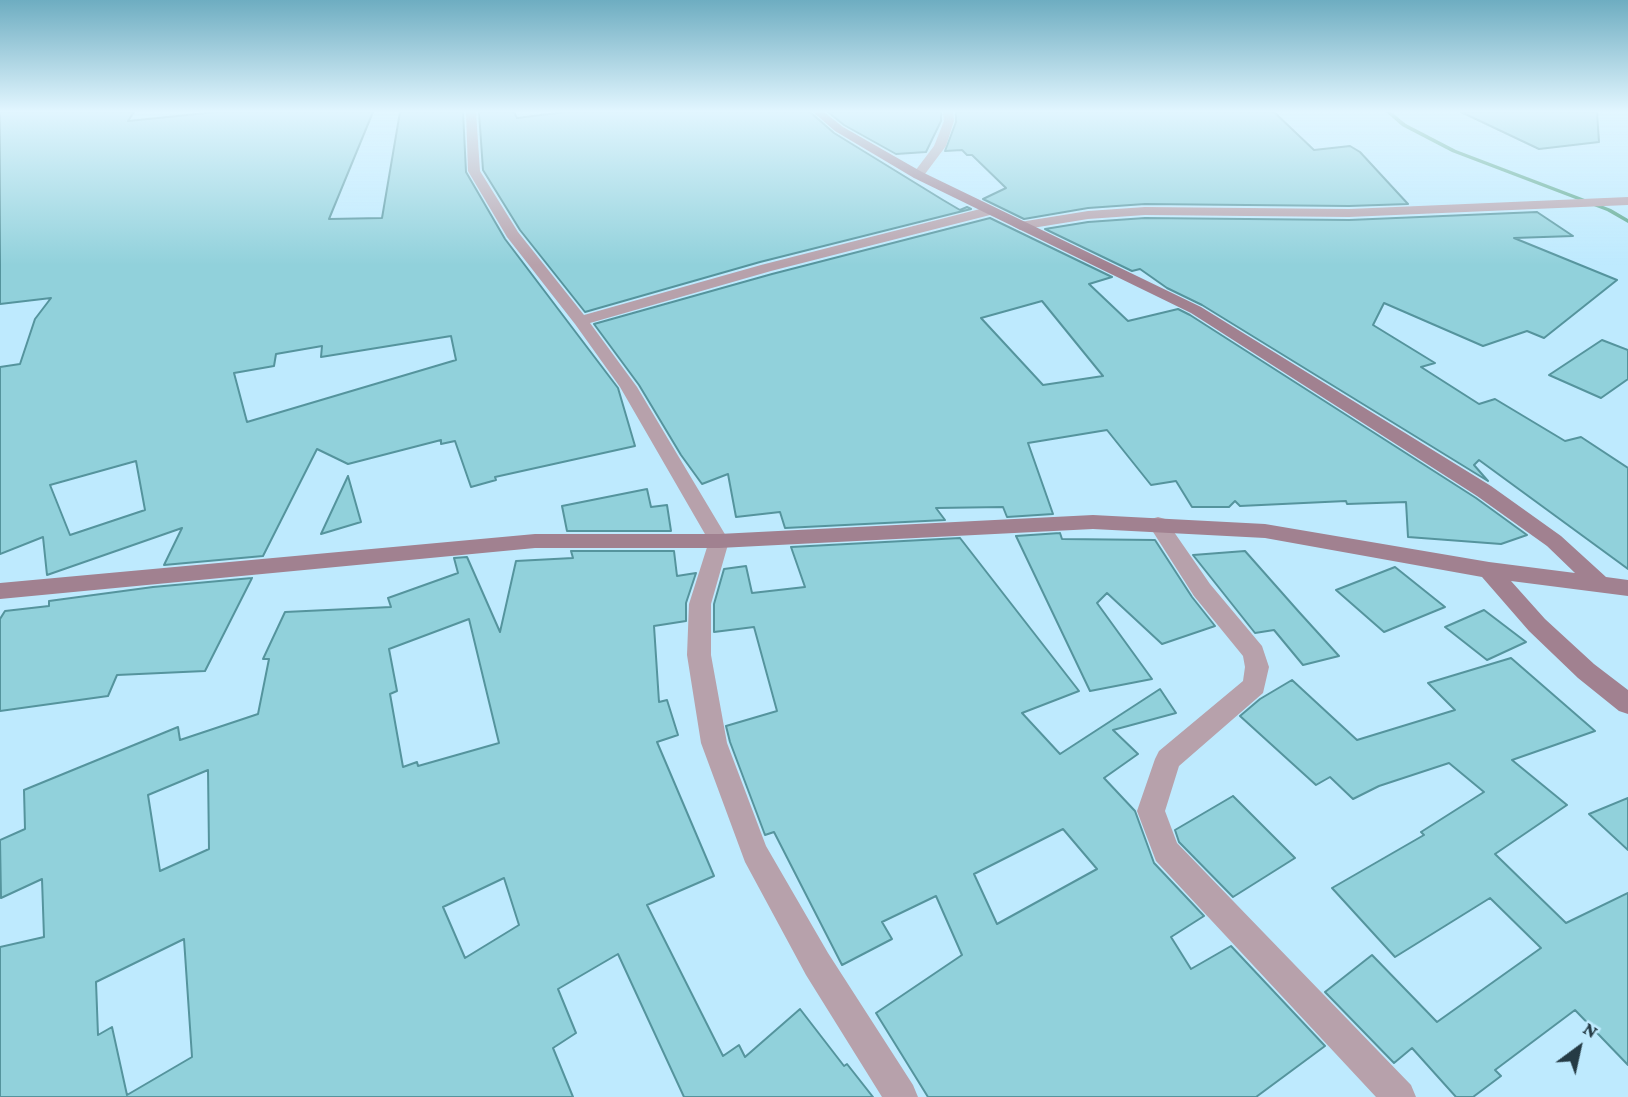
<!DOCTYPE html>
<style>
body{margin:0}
#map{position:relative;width:1628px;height:1097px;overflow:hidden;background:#beeafe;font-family:"Crimson Pro",serif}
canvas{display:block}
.north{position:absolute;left:1544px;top:1013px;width:70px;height:70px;-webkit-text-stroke:5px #beeafe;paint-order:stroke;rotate:33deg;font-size:19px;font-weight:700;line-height:28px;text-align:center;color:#253b45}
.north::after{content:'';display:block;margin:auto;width:24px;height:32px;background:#253b45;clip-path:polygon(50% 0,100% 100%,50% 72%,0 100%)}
</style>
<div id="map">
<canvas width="1628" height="1097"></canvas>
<div class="north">N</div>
</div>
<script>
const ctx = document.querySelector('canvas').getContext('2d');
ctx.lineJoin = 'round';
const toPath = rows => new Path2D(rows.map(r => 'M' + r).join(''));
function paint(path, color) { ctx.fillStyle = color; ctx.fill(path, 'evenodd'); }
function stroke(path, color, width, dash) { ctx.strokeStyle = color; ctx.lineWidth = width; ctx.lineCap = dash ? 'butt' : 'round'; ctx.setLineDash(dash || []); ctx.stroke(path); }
paint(toPath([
 [1386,112,1391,112,1406,124,1456,150,1611,209,1628,219,1628,223,1607,211,1452,152,1402,126,1386,112]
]), '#57a387');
const building = toPath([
 [0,112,134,112,128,121,216,112,373,112,329,219,382,218,400,112,463,112,466,172,505,239,618,388,635,446,495,477,496,480,471,487,455,441,441,444,441,440,348,464,317,449,263,556,164,565,182,528,47,575,43,537,0,554,0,367,20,364,35,319,51,298,0,304,0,112],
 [451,336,456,360,247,422,234,373,274,366,276,354,322,346,321,357,451,336],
 [136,461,145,510,70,535,50,485,136,461],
 [479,112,514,112,517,118,565,112,810,112,834,133,943,200,960,210,967,207,971,209,760,262,585,312,520,230,483,170,479,112],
 [828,112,941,112,941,121,926,152,896,154,844,125,828,112],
 [956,112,1274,112,1314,150,1350,146,1360,152,1408,204,1349,206,1145,204,1088,208,1024,219,983,199,1006,188,972,155,967,155,962,150,945,151,956,122,956,112],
 [1461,112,1597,112,1599,142,1539,149,1461,112],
 [1537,212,1573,236,1514,238,1617,280,1544,338,1527,331,1483,346,1384,303,1373,325,1435,363,1421,367,1479,404,1495,399,1565,441,1581,437,1628,468,1628,569,1479,460,1474,465,1488,481,1202,305,1167,288,1140,269,1132,271,1045,229,1088,222,1145,218,1349,220,1537,212],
 [990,218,1112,277,1089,284,1128,321,1178,309,1190,315,1476,498,1527,535,1501,544,1408,537,1406,502,1347,504,1346,501,1240,506,1235,501,1229,507,1192,507,1176,481,1151,485,1107,430,1028,443,1053,514,1007,517,1003,507,936,508,945,520,785,528,780,512,736,517,728,474,702,484,681,455,639,385,594,324,772,274,990,218],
 [1042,301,1103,376,1043,385,981,318,1042,301],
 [1602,340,1628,350,1628,379,1601,398,1549,375,1602,340],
 [348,476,361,522,321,534,348,476],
 [647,489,651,507,667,505,671,531,567,531,562,506,647,489],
 [1060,533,1062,539,1155,540,1192,597,1215,626,1162,644,1107,593,1097,603,1152,679,1090,691,1016,536,1060,533],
 [960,538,1079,691,1022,713,1060,754,1160,689,1176,713,1113,730,1138,754,1104,778,1135,811,1154,863,1204,916,1171,937,1191,969,1231,946,1325,1046,1256,1097,928,1097,876,1013,962,955,936,896,882,922,892,939,842,965,774,832,765,835,730,742,726,726,777,711,754,627,714,632,714,604,724,569,746,566,752,593,805,587,791,547,960,538],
 [1063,829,1097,869,997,924,974,874,1063,829],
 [571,551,674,551,677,576,696,573,686,603,686,621,654,626,659,702,667,700,678,735,657,742,714,876,647,905,723,1056,739,1045,745,1057,800,1009,844,1066,847,1064,873,1097,684,1097,618,954,558,989,576,1033,553,1048,573,1097,0,1097,0,947,44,937,42,879,1,898,0,840,25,829,24,790,178,727,180,740,258,714,269,659,263,659,285,612,391,607,388,598,458,573,454,558,467,557,500,632,516,561,573,558,571,551],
 [469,619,499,743,418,766,417,762,403,767,390,694,397,691,389,649,469,619],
 [208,770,209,849,160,871,148,795,208,770],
 [504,878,519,925,465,958,443,907,504,878],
 [184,939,192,1057,127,1095,112,1027,98,1035,96,982,184,939],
 [1245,551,1299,612,1339,656,1303,665,1274,630,1255,633,1193,555,1245,551],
 [1395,567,1445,607,1384,632,1336,590,1395,567],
 [252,578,205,671,117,675,108,696,0,711,0,619,5,611,49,606,49,601,153,587,252,578],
 [1484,610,1526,642,1487,660,1445,627,1484,610],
 [1511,658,1595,731,1512,760,1567,805,1495,854,1566,923,1628,893,1628,1065,1575,1010,1495,1070,1501,1076,1473,1097,1456,1097,1412,1048,1394,1063,1325,992,1372,955,1437,1022,1541,948,1490,898,1395,957,1332,888,1424,835,1421,832,1484,792,1449,763,1379,786,1353,799,1330,777,1316,785,1240,716,1260,699,1292,680,1357,740,1455,710,1428,683,1511,658],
 [1233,796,1295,858,1233,897,1179,842,1175,830,1233,796],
 [1628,798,1628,850,1589,814,1628,798]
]);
paint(building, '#91d1db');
stroke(building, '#55949d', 2);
paint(toPath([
 [466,112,476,112,480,171,518,232,584,315,761,265,984,208,989,207,996,211,994,214,771,271,590,323,637,387,729,541,711,604,711,655,727,743,766,846,828,953,913,1085,918,1097,882,1097,806,975,745,862,701,743,687,655,689,604,709,541,620,387,575,324,507,237,468,171,466,112],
 [943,112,953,112,954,121,946,146,922,178,914,178,912,175,934,146,944,121,943,112],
 [1628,197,1628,205,1349,217,1145,215,1088,219,1020,230,1013,226,1020,222,1088,211,1145,207,1349,209,1628,197],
 [1158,517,1165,519,1210,584,1262,646,1269,667,1263,693,1179,766,1165,811,1177,843,1411,1085,1416,1097,1376,1097,1156,861,1137,811,1155,759,1159,751,1243,681,1245,667,1243,656,1194,596,1148,524,1151,519,1158,517]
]), '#b7a1ab');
paint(toPath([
 [813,112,824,112,843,127,922,172,1201,307,1491,486,1561,536,1606,577,1628,580,1628,596,1511,581,1545,619,1594,664,1628,690,1628,714,1619,711,1578,678,1529,631,1482,577,1265,538,1093,529,719,548,535,548,0,599,0,583,535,534,719,534,1093,515,1265,524,1489,562,1575,573,1547,546,1477,496,1191,313,914,178,835,131,813,112]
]), '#a18190');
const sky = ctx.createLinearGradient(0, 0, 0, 265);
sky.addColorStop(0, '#6eadc1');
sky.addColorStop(0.42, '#e2f6ff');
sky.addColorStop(1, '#e2f6ff00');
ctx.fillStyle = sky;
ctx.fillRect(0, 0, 1628, 265);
</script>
